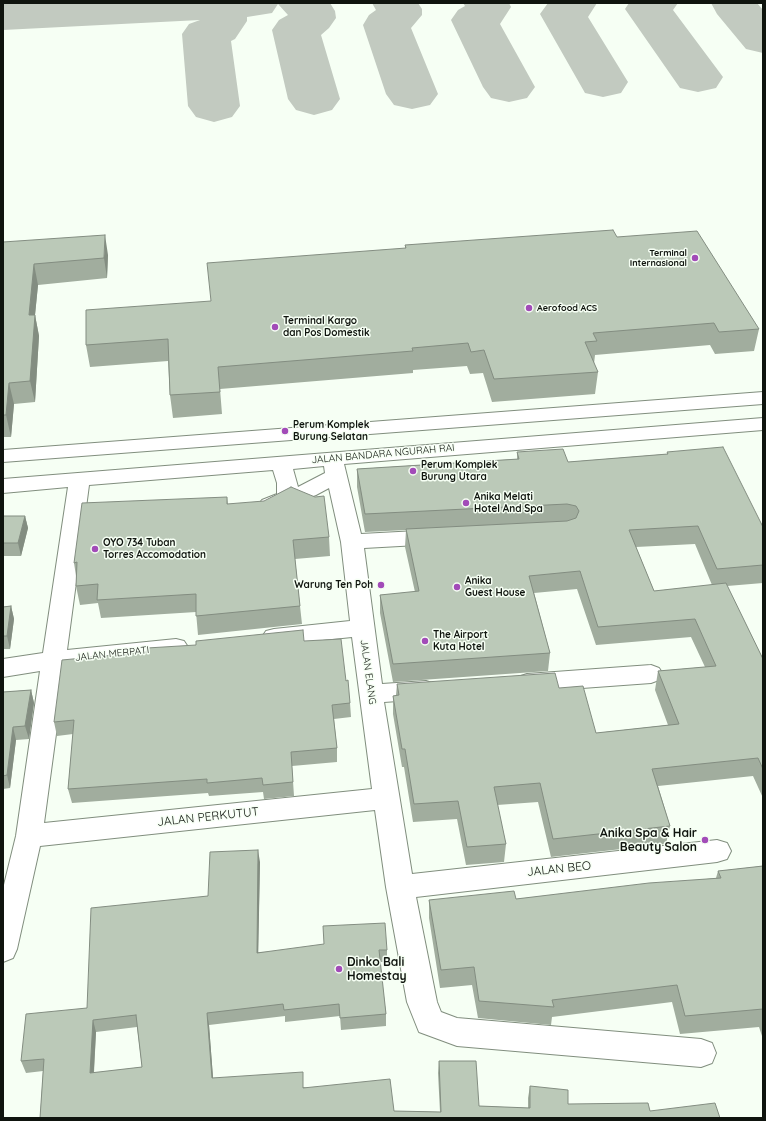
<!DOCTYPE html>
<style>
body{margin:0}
#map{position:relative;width:766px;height:1121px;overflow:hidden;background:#f6fff4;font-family:Quicksand,sans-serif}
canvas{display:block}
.frame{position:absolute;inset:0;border:4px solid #0f140e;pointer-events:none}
</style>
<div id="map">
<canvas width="766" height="1121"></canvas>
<div class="frame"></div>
</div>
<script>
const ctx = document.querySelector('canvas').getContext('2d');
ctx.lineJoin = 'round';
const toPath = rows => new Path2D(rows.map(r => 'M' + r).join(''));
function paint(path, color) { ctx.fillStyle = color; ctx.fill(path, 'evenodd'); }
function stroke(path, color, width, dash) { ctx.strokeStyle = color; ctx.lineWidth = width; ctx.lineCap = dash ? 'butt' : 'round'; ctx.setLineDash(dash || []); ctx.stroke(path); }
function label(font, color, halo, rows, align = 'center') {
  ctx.font = font + ' Quicksand,sans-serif'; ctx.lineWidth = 3; ctx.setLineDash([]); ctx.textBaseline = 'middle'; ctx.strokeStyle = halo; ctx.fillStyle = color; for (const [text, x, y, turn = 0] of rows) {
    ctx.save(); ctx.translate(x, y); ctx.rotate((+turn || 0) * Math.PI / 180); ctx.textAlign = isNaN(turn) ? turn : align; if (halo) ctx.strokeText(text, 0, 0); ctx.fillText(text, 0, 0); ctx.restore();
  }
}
paint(toPath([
 [3,3,330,3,335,11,336,18,329,28,321,35,340,99,332,110,314,115,296,110,288,99,272,30,279,20,288,15,278,4,272,13,247,17,247,21,235,39,231,41,240,106,232,117,214,122,196,117,188,106,182,34,189,24,200,20,3,30,3,3],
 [372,3,418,3,422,9,422,15,411,28,438,94,430,105,412,109,394,105,386,94,363,25,369,15,376,10,372,3],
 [463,3,509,3,511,7,500,24,535,87,527,98,509,102,491,98,483,87,451,20,458,10,465,6,463,3],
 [548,3,597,3,588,17,628,82,621,93,603,97,585,93,540,14,548,3],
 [629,3,678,3,673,10,723,77,716,88,698,92,680,88,625,9,629,3],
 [711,3,757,3,763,10,763,53,746,49,717,14,711,3]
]), '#c2cac0');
const minor = toPath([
 [763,392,763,404,3,462,3,450,763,392],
 [763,418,763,430,344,464,361,534,436,530,444,532,447,537,444,542,436,544,364,548,382,684,426,681,435,684,438,690,435,696,426,699,384,702,412,874,717,840,727,843,731,851,727,859,717,862,416,897,437,1002,441,1012,457,1018,701,1039,712,1043,716,1053,712,1063,701,1067,457,1046,419,1032,407,1002,386,887,375,810,40,846,17,949,13,958,3,962,3,889,16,836,40,671,3,677,3,659,43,653,68,487,3,493,3,479,763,418],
 [324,466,325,473,298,487,293,469,324,466],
 [273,470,277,483,277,494,262,500,258,505,262,510,269,512,276,510,316,495,329,488,341,542,350,621,274,629,266,631,262,637,266,643,274,645,352,637,372,789,44,823,65,667,176,655,184,653,188,647,184,641,176,639,67,650,89,485,273,470],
 [651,665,659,668,663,674,659,680,651,683,527,692,518,689,515,683,518,677,527,674,651,665]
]);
stroke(minor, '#818e7e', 2);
paint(minor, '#fff');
paint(toPath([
 [617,237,759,329,754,351,715,354,710,345,595,355,594,364,598,372,595,394,492,402,483,373,470,374,467,366,413,370,413,373,220,389,222,414,173,418,170,395,168,361,90,367,86,345,405,249,405,245],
 [3,242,108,255,107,278,38,285,35,315,39,336,35,402,14,404,11,437,3,437],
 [517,452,568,462,667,454,667,452,763,527,763,583,727,586,763,659,763,798,753,776,658,786,670,826,666,844,551,857,538,802,497,805,506,844,504,862,466,865,457,819,413,822,404,767,402,767,393,714,393,696,396,695,397,684,559,688,596,733,668,725,655,690,658,671,705,667,691,637,596,645,577,589,534,593,550,653,548,671,393,682,380,613,380,595,415,592,405,547,406,530,365,532,357,487,357,469,517,459],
 [695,544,712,585,654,591,636,547],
 [227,497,228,504,329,537,330,556,295,559,300,606,302,624,198,635,196,612,101,618,98,603,80,605,76,586,76,576,74,563],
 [3,516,25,516,28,528,21,556,3,556],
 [11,606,14,619,10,649,3,649,3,607],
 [304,641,346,681,350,703,351,717,334,719,337,748,337,762,292,766,294,796,264,799,263,792,209,796,208,793,72,803,68,789,73,734,57,736,54,722],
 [31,690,34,703,29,739,16,740,10,788,3,789,3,692],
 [260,862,258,952,387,950,387,962,380,962,386,1014,386,1026,341,1030,340,1016,285,1022,285,1016,209,1025,213,1078,304,1087,394,1111,440,1112,438,1073,439,1061,479,1106,528,1108,528,1098,530,1086,568,1104,650,1111,720,1118,40,1118,43,1071,26,1073,21,1061,87,1008,208,896],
 [137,1027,142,1067,94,1073,96,1032],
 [763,866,763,1039,759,1027,680,1034,672,1002,552,1017,551,1025,478,1018,472,985,440,988,429,918,429,900,516,899,716,878,718,871]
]), '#a1ad9e');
paint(toPath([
 [105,235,108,255,107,278,104,258],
 [34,264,38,285,35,315,39,336,35,402,30,381,29,315],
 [9,383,14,404,11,437,6,415],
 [25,516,28,528,21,556,18,543],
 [11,606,14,619,10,649,7,636],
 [31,690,34,703,29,739,25,726],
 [13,727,16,740,10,788,7,775],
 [258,850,260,862,258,965,257,953],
 [207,1013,209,1025,214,1090,212,1078],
 [93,1020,96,1032,93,1085,90,1073]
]), '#838d81');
const building = toPath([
 [613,230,617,237,697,231,759,329,719,332,714,323,593,333,597,341,585,342,598,372,494,379,484,350,471,352,468,343,412,348,413,351,218,367,220,392,170,395,168,339,86,345,86,310,211,301,207,263,406,248,405,245,613,230],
 [105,235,104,258,34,264,29,315,35,315,30,381,9,383,6,415,3,415,3,242,105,235],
 [723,447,763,527,763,565,717,569,698,526,629,530,654,591,726,583,763,659,763,769,758,758,652,769,670,826,553,839,540,783,494,787,506,844,467,847,458,801,414,804,405,749,402,749,393,696,399,695,397,684,555,673,559,688,583,686,596,733,679,724,658,671,716,666,695,619,598,627,580,571,529,576,550,653,393,664,380,595,419,591,406,529,567,521,576,518,579,511,576,506,567,504,365,514,357,469,519,459,517,452,563,449,568,462,668,454,667,452,723,447],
 [291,487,315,497,324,496,329,537,293,540,300,606,196,616,196,594,97,600,98,584,76,586,77,562,74,563,82,503,227,497,227,504,264,501,291,487],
 [3,516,25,516,18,543,3,543,3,516],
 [11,606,7,636,3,636,3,607,11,606],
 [303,630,304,641,341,639,346,681,348,680,350,703,332,705,337,748,291,752,293,782,263,785,262,778,207,783,207,779,68,789,74,720,54,722,62,660,147,652,147,648,196,645,196,641,303,630],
 [31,690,25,726,13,727,7,775,3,776,3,692,31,690],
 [258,850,257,953,324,944,323,926,385,923,387,950,379,950,386,1014,340,1018,339,1004,284,1010,283,1004,207,1013,212,1078,303,1072,303,1088,390,1079,394,1111,441,1112,439,1061,476,1061,479,1106,530,1108,530,1086,568,1090,568,1104,648,1103,650,1111,715,1103,720,1118,40,1118,44,1059,21,1061,26,1014,87,1008,91,908,208,896,210,852,258,850],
 [136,1015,142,1067,90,1073,93,1020,136,1015],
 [763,866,763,1009,685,1016,677,985,552,1000,554,1007,479,1001,474,967,441,970,429,900,514,891,516,899,649,883,721,878,718,871,763,866]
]);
paint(building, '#bbc9b8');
stroke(building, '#838d81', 1);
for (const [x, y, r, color] of [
 [695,258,4,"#a24bb8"],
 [529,308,4,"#a24bb8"],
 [275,327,4,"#a24bb8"],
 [285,431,4,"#a24bb8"],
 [413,471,4,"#a24bb8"],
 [466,503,4,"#a24bb8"],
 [95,549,4,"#a24bb8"],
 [381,585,4,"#a24bb8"],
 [457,587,4,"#a24bb8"],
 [425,641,4,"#a24bb8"],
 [705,840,4,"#a24bb8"],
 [339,969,4,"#a24bb8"]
]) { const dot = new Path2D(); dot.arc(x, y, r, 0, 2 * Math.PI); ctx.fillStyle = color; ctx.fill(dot); stroke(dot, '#f6fff4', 1.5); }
label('bold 9px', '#0f140e', '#f6fff4', [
 ["Terminal",687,253],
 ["Internasional",687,263],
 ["Aerofood ACS",537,308,"left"]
], 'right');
label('bold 10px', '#0f140e', '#f6fff4', [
 ["Terminal Kargo",283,321],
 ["dan Pos Domestik",283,333],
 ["Perum Komplek",293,425],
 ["Burung Selatan",293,437],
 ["Perum Komplek",421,465],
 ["Burung Utara",421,477],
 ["Anika Melati",474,497],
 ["Hotel And Spa",474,509],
 ["OYO 734 Tuban",103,543],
 ["Torres Accomodation",103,555],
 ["Anika",465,581],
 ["Guest House",465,593],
 ["Warung Ten Poh",373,585,"right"],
 ["The Airport",433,635],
 ["Kuta Hotel",433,647]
], 'left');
label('10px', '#0f140e', '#f6fff4', [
 ["JALAN BANDARA NGURAH RAI",383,454,-5],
 ["JALAN MERPATI",112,654,-6],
 ["JALAN ELANG",368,672,82]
]);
label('12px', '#0f140e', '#f6fff4', [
 ["JALAN PERKUTUT",208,817,-6],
 ["JALAN BEO",559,869,-6]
]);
label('bold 12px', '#0f140e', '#f6fff4', [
 ["Anika Spa & Hair",697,833],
 ["Beauty Salon",697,847],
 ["Dinko Bali",347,962,"left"],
 ["Homestay",347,976,"left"]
], 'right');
</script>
